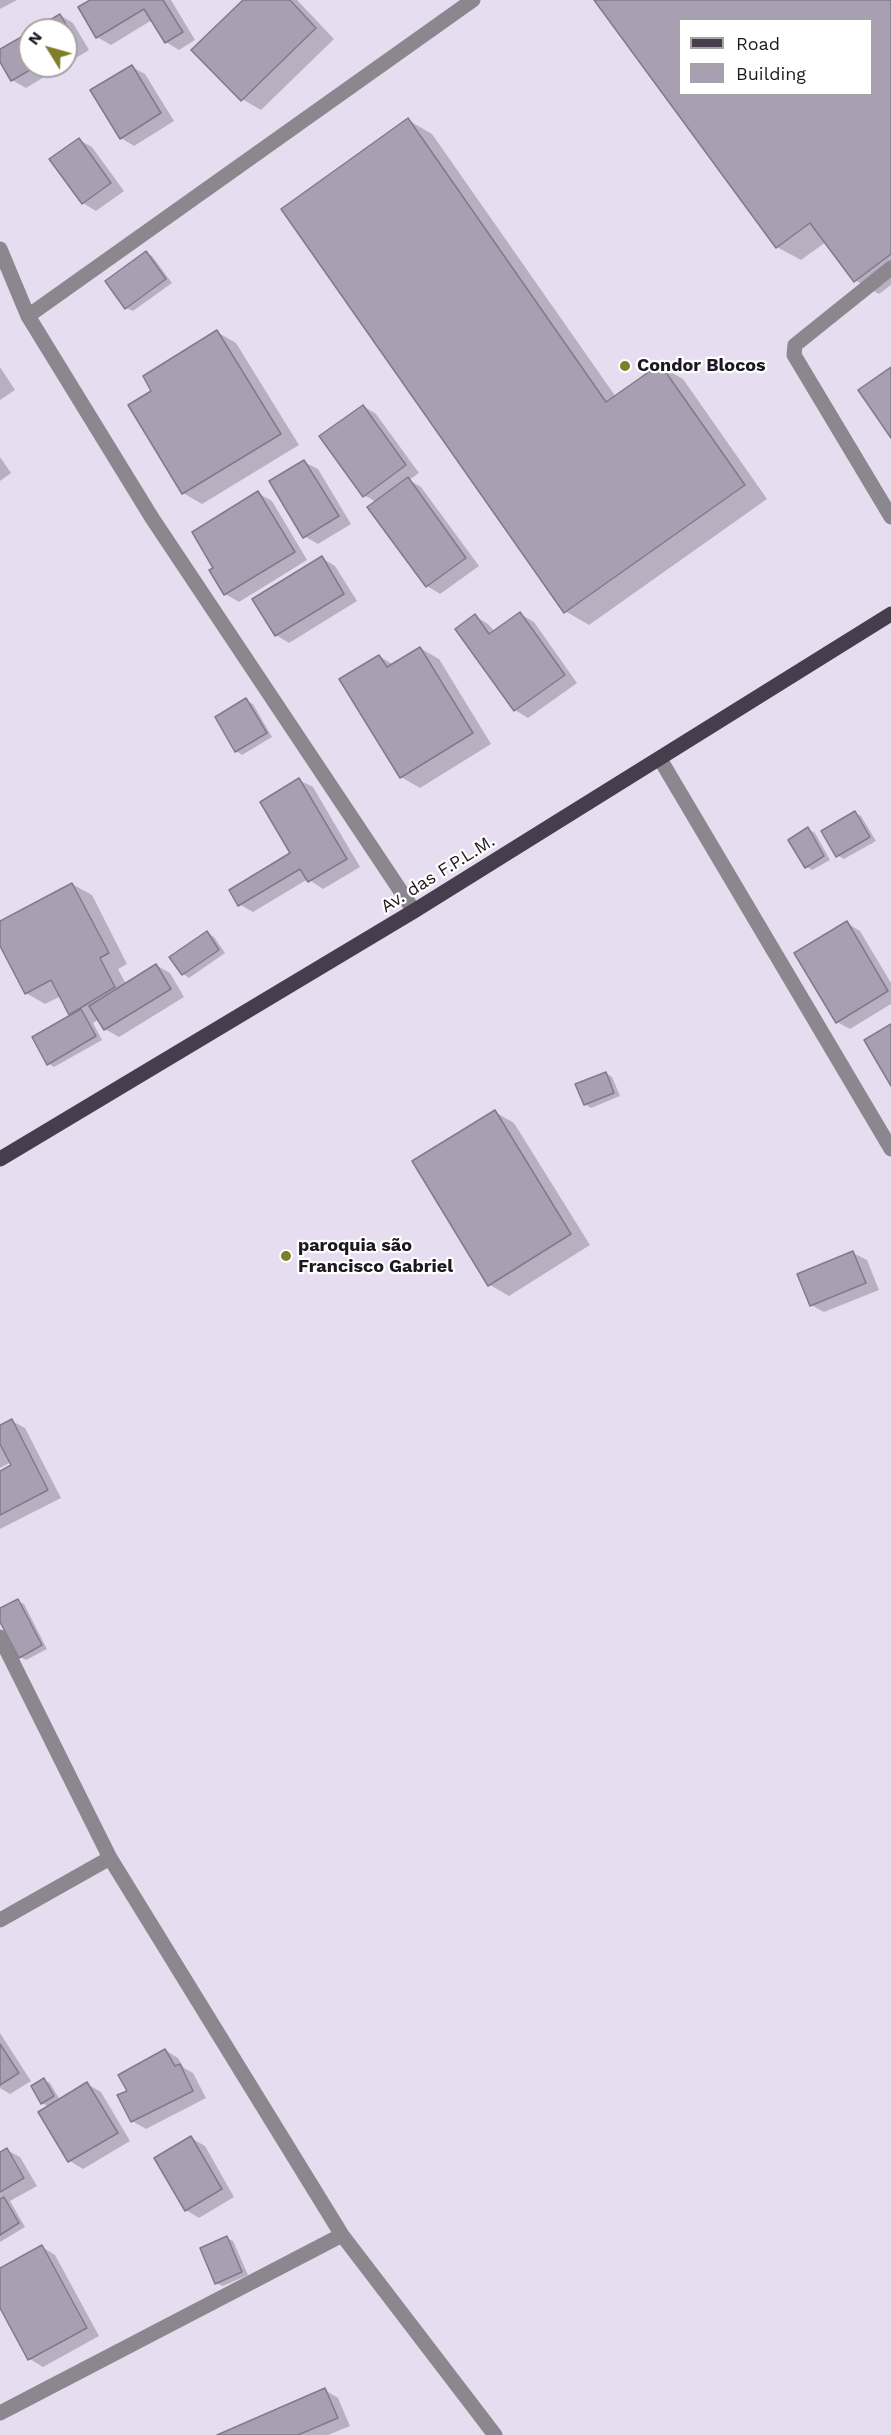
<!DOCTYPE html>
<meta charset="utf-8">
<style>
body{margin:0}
#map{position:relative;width:891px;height:2435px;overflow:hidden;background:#e7ddf1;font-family:"Work Sans",sans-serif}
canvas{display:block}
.legend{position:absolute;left:678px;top:18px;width:195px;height:78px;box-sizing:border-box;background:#fff;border:2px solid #a5a3a6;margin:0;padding:8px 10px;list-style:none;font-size:18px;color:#1d1920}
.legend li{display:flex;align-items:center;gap:12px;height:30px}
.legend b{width:30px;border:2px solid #a5a3a6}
.north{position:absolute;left:18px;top:18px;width:60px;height:60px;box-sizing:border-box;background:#fff;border:2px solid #a5a3a6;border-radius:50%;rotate:307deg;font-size:16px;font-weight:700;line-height:24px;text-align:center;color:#1d1920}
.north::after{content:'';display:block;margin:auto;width:21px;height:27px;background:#7e7f28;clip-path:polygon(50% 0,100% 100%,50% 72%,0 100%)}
</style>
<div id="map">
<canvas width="891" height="2435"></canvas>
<ul class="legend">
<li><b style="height:8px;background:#463e4c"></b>Road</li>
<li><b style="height:16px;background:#a99fb2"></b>Building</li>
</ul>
<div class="north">N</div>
</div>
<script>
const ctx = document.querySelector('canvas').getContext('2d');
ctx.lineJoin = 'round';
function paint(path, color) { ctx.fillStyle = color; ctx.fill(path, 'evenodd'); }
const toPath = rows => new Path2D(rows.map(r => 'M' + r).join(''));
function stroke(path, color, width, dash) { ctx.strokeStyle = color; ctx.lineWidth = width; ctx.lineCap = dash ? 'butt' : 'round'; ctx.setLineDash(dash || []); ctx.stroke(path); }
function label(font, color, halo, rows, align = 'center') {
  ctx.font = font + ' "Work Sans",sans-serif'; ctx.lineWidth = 4.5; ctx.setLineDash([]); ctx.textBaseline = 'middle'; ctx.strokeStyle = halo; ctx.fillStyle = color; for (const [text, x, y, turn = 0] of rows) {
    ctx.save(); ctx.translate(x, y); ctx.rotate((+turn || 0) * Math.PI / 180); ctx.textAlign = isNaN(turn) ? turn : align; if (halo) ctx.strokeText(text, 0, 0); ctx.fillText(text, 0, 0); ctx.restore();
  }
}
paint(toPath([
 [0,0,17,0,0,9],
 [92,0,171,0,195,40,179,50,166,42,152,20,111,45,97,37],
 [245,0,297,0,334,39,261,110,242,99],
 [596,0,891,0,891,285,879,294,855,280,826,242,801,260,777,247],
 [680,20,872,20,872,94,680,94],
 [60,15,73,23,89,50,66,64,66,30,35,30],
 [30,33,30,66,62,66,26,88,12,80,0,59,0,51],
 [132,67,145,74,174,121,134,146,121,138],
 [408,120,432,134,616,397,660,366,683,379,767,499,589,625,565,611],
 [79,140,92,147,124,191,96,211,83,203],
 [146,252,152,256,172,283,133,311,126,308],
 [217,332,236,343,299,445,202,504,183,493,153,391],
 [0,367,15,390,0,400],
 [363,406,376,414,419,473,409,480,421,487,479,566,440,594,427,586,376,502,364,495],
 [0,457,11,473,0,481],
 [304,462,318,469,351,524,318,544,304,536],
 [258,493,272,501,307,560,239,602,225,594,215,568],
 [322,558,335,566,357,601,289,643,276,635],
 [520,614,534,622,577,683,528,718,515,710,475,616,488,624,495,632],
 [420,648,439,659,491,744,420,788,401,777,379,656,394,665],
 [246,700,253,704,272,737,242,755,236,751],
 [299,780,313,787,360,867,323,889,308,879,253,912,239,904,292,854],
 [855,813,861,816,876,841,844,859,837,855],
 [808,829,815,833,830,860,812,870,806,866],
 [72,884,92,895,127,964,118,969,126,984,156,965,170,973,184,997,119,1037,105,1029,99,1019,93,1023,102,1040,54,1067,48,1063,73,1015,61,996,45,1004,26,993,0,943,0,922],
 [847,923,860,931,891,983,891,1004,850,1029,837,1022],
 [207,933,214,937,225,953,189,978,183,974],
 [606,1073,612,1077,620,1096,591,1108,585,1104],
 [495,1112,514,1123,590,1245,509,1296,490,1285],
 [853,1253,867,1260,879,1290,824,1312,811,1305],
 [12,1421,25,1428,61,1498,0,1529,0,1473,13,1466,11,1462,0,1468,0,1427],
 [18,1601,24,1604,47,1649,26,1660,20,1657,0,1619,0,1610],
 [0,2033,31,2081,10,2094,0,2088],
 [165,2050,178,2058,184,2068,193,2073,206,2098,146,2129,132,2121,129,2091],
 [44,2080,50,2083,60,2100,87,2084,101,2092,130,2141,83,2169,70,2161,41,2112,49,2107,42,2103],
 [191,2138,205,2146,234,2197,199,2218,186,2210],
 [7,2150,20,2157,37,2186,10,2201,25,2227,0,2242,0,2154],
 [227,2238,233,2241,248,2275,223,2286,216,2283],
 [42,2247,55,2255,99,2336,43,2367,30,2359,0,2304,0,2270],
 [325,2390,338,2398,350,2426,328,2435,221,2435]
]), '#0003');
const building = toPath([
 [90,0,163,0,183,32,165,43,144,9,96,38,78,7,90,0],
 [243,0,290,0,316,28,241,101,191,50,243,0],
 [594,0,891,0,891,254,854,282,810,223,776,248,594,0],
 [680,20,872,20,872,94,680,94,680,20],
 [60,14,76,42,66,49,66,30,33,30,60,14],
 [30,32,30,66,37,66,11,81,0,62,0,49,30,32],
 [132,65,161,113,120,139,90,90,132,65],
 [408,118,606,402,660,364,745,485,564,613,281,209,408,118],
 [79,138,111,183,82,204,49,159,79,138],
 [146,251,166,279,125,309,105,281,146,251],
 [217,330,281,434,182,494,128,405,151,391,143,376,217,330],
 [891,367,891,438,858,390,891,367],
 [363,405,406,465,363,497,319,436,363,405],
 [304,460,339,516,303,538,269,481,304,460],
 [408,477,466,558,426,587,367,507,408,477],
 [258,491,295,552,224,595,209,570,213,568,192,532,258,491],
 [322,556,344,594,275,636,252,599,322,556],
 [520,612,565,675,514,711,455,629,475,614,489,634,520,612],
 [420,647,473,733,400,778,339,679,379,655,387,667,420,647],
 [246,698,267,733,235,752,215,717,246,698],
 [299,778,347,859,308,882,300,869,238,906,229,890,290,853,260,802,299,778],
 [855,811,870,837,836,857,821,831,855,811],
 [808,827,824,856,805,868,788,840,808,827],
 [72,883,109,953,100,958,115,987,69,1015,51,980,25,994,0,946,0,921,72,883],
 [847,921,888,991,836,1023,794,953,847,921],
 [207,931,219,950,182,975,169,957,207,931],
 [156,964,171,989,104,1030,89,1006,156,964],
 [81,1009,96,1036,47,1065,32,1037,81,1009],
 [891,1024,891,1086,864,1040,891,1024],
 [606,1072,614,1093,584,1105,575,1084,606,1072],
 [495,1110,571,1234,488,1286,412,1161,495,1110],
 [853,1251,866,1283,810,1306,797,1274,853,1251],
 [12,1419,48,1490,0,1515,0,1471,11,1465,0,1444,0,1425,12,1419],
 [18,1599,42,1645,19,1658,0,1622,0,1608,18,1599],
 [0,2044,19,2073,0,2085,0,2044],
 [165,2049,175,2066,180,2064,193,2091,131,2122,117,2095,127,2091,118,2075,165,2049],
 [44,2078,54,2096,41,2104,31,2086,44,2078],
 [87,2082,118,2133,68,2162,38,2112,87,2082],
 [191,2136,222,2189,185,2211,154,2158,191,2136],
 [7,2148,24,2178,0,2192,0,2152,7,2148],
 [4,2197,19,2223,0,2235,0,2199,4,2197],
 [227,2236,242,2272,215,2284,200,2248,227,2236],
 [42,2245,87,2328,28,2360,0,2308,0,2268,42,2245],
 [325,2388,338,2418,298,2435,217,2435,325,2388]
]);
paint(building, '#a99fb2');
stroke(building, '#82798b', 1.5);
stroke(toPath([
 [0,249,28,316,152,518,414,911],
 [891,268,800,341,795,345,794,355,891,517],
 [28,316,473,0],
 [660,759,891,1149],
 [0,1637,110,1858,342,2235,495,2435],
 [0,1920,110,1858],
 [0,2413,342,2235]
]), '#8b878f', 15);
stroke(toPath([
 [0,1159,414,911,891,614]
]), '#463e4c', 15);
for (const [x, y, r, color] of [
 [625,366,6,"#7e7f28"],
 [286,1256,6,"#7e7f28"]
]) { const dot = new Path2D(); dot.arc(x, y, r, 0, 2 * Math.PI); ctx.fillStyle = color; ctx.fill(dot); stroke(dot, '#fff', 2); }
label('bold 18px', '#1d1920', '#fff', [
 ["Condor Blocos",637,366],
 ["paroquia são",298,1246],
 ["Francisco Gabriel",298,1267]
], 'left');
label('18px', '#1d1920', '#fff', [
 ["Av. das F.P.L.M.",438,874,-32]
]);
</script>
